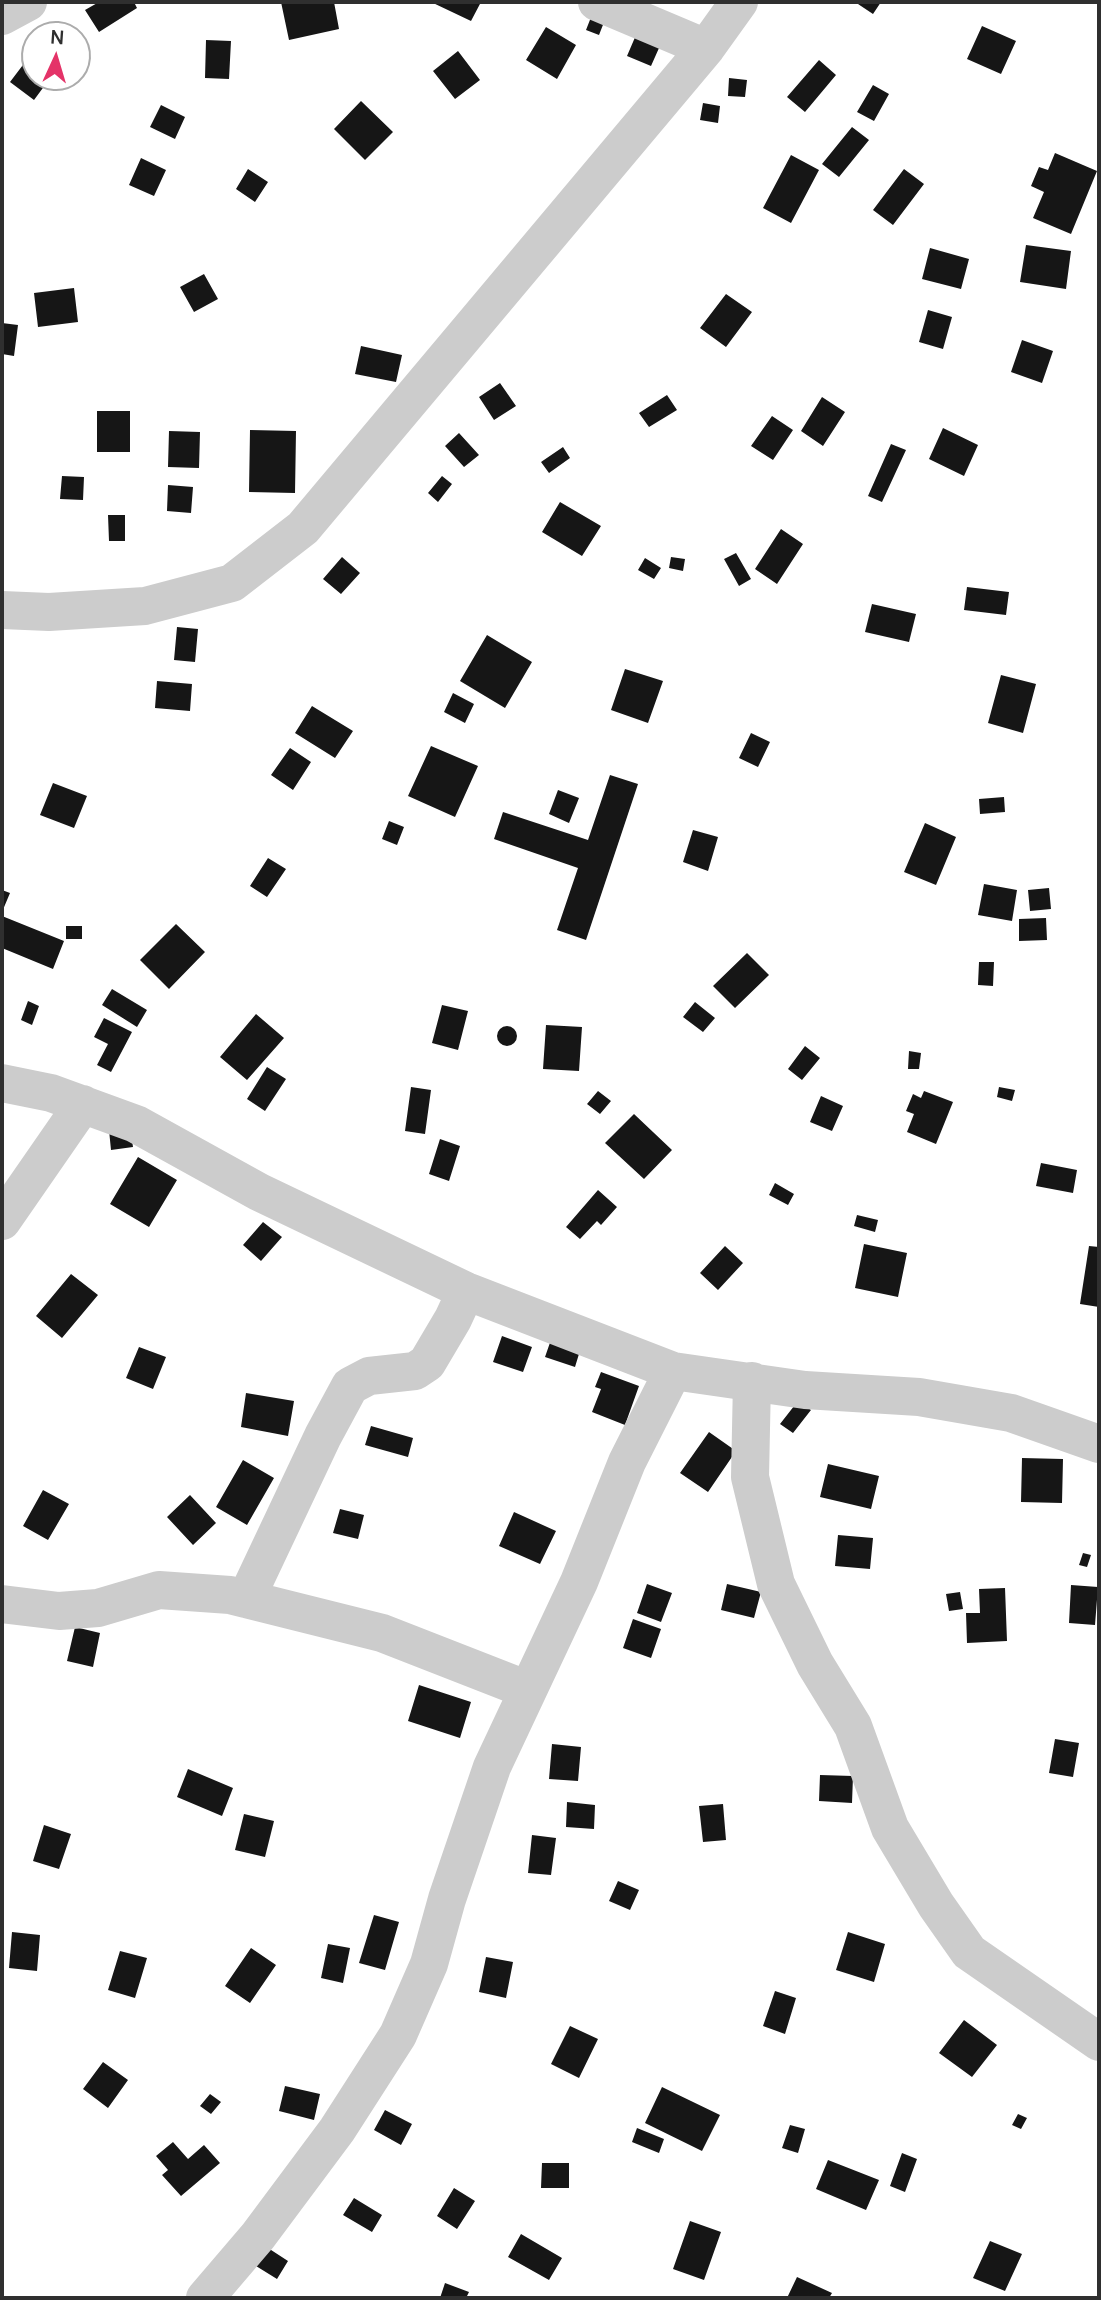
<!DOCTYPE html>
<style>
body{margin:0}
#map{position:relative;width:1101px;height:2300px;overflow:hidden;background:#fff;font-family:Manrope,sans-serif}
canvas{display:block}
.frame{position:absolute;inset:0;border:4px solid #2f2f2f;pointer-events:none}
.north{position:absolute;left:21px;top:21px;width:70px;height:70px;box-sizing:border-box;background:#fff;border:2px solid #acacac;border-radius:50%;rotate:4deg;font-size:19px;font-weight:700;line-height:28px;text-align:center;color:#2f2f2f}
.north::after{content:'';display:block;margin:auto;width:24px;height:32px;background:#e43368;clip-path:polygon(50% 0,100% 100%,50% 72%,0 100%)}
</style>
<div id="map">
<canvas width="1101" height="2300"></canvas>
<div class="frame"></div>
<div class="north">N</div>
</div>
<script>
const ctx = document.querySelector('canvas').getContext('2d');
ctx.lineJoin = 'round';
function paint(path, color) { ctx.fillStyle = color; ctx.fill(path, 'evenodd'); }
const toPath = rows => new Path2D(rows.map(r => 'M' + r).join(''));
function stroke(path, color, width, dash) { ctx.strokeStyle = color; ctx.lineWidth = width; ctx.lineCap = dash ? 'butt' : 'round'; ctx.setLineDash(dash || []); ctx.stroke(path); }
paint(toPath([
 [99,2,134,2,137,8,99,32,85,10],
 [281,2,334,2,339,29,289,40],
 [431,2,481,2,471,21],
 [860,2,881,2,873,14,858,4],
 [595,7,608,12,599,35,586,30],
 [982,26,1016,41,1001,74,967,59],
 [546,27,576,45,557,79,526,60],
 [639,28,663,39,651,66,627,56],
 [206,40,231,41,229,79,205,78],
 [35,49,35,77,51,77,34,100,10,82],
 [458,51,480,80,455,99,433,71],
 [819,60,836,75,805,112,787,97],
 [729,78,747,80,745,97,728,96],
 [873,85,889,94,874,121,857,112],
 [361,101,393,132,365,160,334,129],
 [703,103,720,106,718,123,700,120],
 [161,105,185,117,175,139,150,127],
 [852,127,869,140,839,177,822,164],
 [1055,153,1097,171,1071,234,1033,218,1044,192,1031,186,1039,167,1048,170],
 [791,155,819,170,791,223,763,208],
 [141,158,166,170,154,196,129,185],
 [248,169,268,182,255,202,236,189],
 [904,169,924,184,893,225,873,210],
 [1026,245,1071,251,1066,289,1020,282],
 [930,248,969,259,961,289,922,279],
 [204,274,218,299,194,312,180,287],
 [74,288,78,322,38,327,34,293],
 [726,294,752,312,726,347,700,328],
 [928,310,952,317,943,349,919,342],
 [2,323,18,325,14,356,2,354],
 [1022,340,1053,351,1042,383,1011,372],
 [361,346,402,355,396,382,355,374],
 [500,383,516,406,494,420,479,397],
 [667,395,677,410,649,427,639,413],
 [822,397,845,412,823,446,801,431],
 [97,411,130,411,130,452,97,452],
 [772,416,793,430,773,460,751,446],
 [943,428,978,445,964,476,929,459],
 [250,430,296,431,295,493,249,492],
 [169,431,200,432,199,468,168,467],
 [459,433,479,455,464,467,445,446],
 [891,444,906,450,882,502,868,496],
 [563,447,570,458,549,473,541,462],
 [62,476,84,477,83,500,60,499],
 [442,476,452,484,438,502,428,493],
 [168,485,193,487,191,513,167,511],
 [560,502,601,526,582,556,542,532],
 [108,515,125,515,125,541,109,541],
 [781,529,803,544,777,584,755,569],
 [736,553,751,579,739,586,724,559],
 [342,557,360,573,341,594,323,579],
 [671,557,685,559,683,571,669,568],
 [645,558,661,568,654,579,638,570],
 [967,587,1009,592,1006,615,964,610],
 [872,604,916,614,909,642,865,632],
 [177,627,198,629,195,662,174,660],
 [487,635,532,662,505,708,460,681],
 [625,669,663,681,648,723,611,710],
 [1001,675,1036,684,1023,733,988,723],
 [157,681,192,684,190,711,155,708],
 [453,693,474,704,465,723,444,712],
 [312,706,353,731,335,758,295,733],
 [751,733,770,742,758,767,739,758],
 [431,746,478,766,455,817,408,796],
 [290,748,311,762,293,790,271,775],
 [610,775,638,784,586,940,557,930,578,868,494,839,503,812,588,840],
 [53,783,87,796,74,828,40,815],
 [558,790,579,798,569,823,549,814],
 [1004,797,1005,812,980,814,979,799],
 [389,821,404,827,397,845,382,839],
 [925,823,956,837,936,885,904,872],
 [693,830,718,837,708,871,683,862],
 [268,858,286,869,267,897,250,886],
 [984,884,1017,890,1012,921,978,915],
 [1049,888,1051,909,1030,911,1028,890],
 [2,890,10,893,2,912],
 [2,916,64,941,53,969,2,948],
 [1046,918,1047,940,1019,941,1019,919],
 [176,924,205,952,169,989,140,960],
 [66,926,82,926,82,939,66,939],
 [747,953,769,975,735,1008,713,986],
 [979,962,994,962,993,986,978,985],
 [112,989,147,1010,137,1027,102,1005],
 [28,1001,39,1006,32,1025,21,1020],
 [695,1002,715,1018,703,1032,683,1017],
 [442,1005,468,1011,458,1050,432,1043],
 [256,1014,284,1038,247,1080,220,1057],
 [104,1018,132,1032,111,1072,97,1065,108,1044,94,1037],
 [546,1025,582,1027,579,1071,543,1069],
 '497 1036a10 10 0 1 1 20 0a10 10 0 1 1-20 0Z',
 [805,1046,820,1058,802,1080,788,1069],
 [909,1051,921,1053,919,1069,908,1069],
 [267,1067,286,1079,265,1111,247,1099],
 [411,1087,431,1090,425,1134,405,1131],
 [999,1087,1015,1090,1012,1101,997,1097],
 [598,1091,611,1101,600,1114,587,1104],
 [924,1091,953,1102,936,1144,907,1132,914,1114,906,1111,913,1094,921,1098],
 [821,1096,843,1106,832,1131,810,1122],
 [634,1114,672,1150,644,1179,605,1143],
 [130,1127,133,1147,111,1150,109,1130],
 [440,1139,460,1146,449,1181,429,1174],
 [138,1157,177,1180,149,1227,110,1204],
 [1041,1163,1077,1170,1073,1193,1036,1186],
 [775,1183,794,1194,788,1205,769,1195],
 [598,1190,617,1207,601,1225,597,1221,580,1239,566,1227],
 [857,1215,878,1220,875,1232,854,1226],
 [263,1222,282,1237,261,1261,243,1245],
 [864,1244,907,1253,898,1297,855,1288],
 [725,1246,743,1263,718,1290,700,1273],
 [1089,1246,1099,1247,1099,1307,1080,1304],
 [71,1274,98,1295,62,1338,36,1316],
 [553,1334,582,1344,575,1367,545,1357],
 [502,1336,532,1347,523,1372,493,1362],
 [139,1347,166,1357,153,1389,126,1378],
 [601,1372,639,1386,625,1425,592,1412,601,1389,595,1387],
 [246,1393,294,1401,288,1436,241,1427],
 [798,1401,811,1410,793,1433,780,1424],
 [371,1426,413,1438,408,1457,365,1445],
 [709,1432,736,1451,708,1492,680,1473],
 [1022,1458,1063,1459,1062,1503,1021,1502],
 [243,1460,274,1478,247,1525,216,1507],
 [828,1464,879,1476,871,1509,820,1497],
 [43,1490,69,1504,48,1540,23,1526],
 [190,1495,216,1523,193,1545,167,1517],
 [340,1509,364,1515,358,1539,333,1533],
 [514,1512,556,1531,540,1564,499,1546],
 [838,1535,873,1538,870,1569,835,1566],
 [1083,1553,1091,1555,1087,1567,1079,1565],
 [647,1584,672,1593,661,1622,637,1613],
 [727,1584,761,1592,754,1618,721,1610],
 [1071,1585,1098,1587,1095,1625,1069,1623],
 [1005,1588,1007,1641,967,1643,966,1613,980,1613,979,1589],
 [960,1592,963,1609,949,1611,946,1594],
 [633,1619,661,1629,651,1658,623,1648],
 [75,1627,100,1633,93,1667,67,1661],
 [419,1685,471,1702,460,1738,408,1721],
 [1055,1739,1079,1743,1073,1777,1049,1773],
 [552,1744,581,1747,578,1781,549,1779],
 [188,1769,233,1788,222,1816,177,1797],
 [820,1775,853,1776,852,1803,819,1801],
 [567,1802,595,1805,594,1829,566,1827],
 [723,1804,726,1840,703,1842,699,1806],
 [244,1814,274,1821,265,1857,235,1850],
 [44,1825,71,1834,59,1869,33,1861],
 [532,1835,556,1838,551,1875,528,1873],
 [618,1881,639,1890,630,1910,609,1901],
 [374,1915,399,1922,385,1970,359,1963],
 [12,1932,40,1935,37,1971,9,1968],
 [848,1932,885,1944,874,1982,836,1970],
 [328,1944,350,1948,343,1983,321,1978],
 [251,1948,276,1965,250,2003,225,1986],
 [120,1951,147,1958,135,1998,108,1990],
 [486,1957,513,1962,506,1998,479,1992],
 [775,1991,796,1998,785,2034,763,2026],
 [964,2020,997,2045,972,2077,939,2053],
 [570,2026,598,2039,579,2078,551,2064],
 [103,2062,128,2080,108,2108,83,2089],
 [285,2086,320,2094,314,2120,279,2111],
 [662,2087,720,2115,702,2151,645,2123],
 [210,2094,221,2102,211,2114,200,2106],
 [385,2110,412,2124,401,2145,374,2130],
 [1018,2114,1027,2118,1021,2129,1012,2125],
 [790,2125,805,2129,798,2153,782,2148],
 [637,2128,664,2139,659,2153,632,2142],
 [173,2142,188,2159,204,2145,220,2163,181,2196,162,2175,168,2170,156,2156],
 [902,2153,917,2159,905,2192,890,2186],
 [828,2160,879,2180,866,2210,816,2189],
 [542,2163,569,2163,569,2188,541,2188],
 [454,2188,475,2201,457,2229,437,2216],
 [354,2198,382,2215,372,2232,343,2215],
 [690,2221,721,2232,704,2280,673,2269],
 [521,2234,562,2258,549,2280,508,2257],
 [990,2241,1022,2254,1005,2291,973,2278],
 [268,2248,288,2261,277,2279,256,2266],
 [797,2277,832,2293,829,2298,787,2298],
 [445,2283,469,2292,466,2298,440,2298]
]), '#161616');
stroke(toPath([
 [597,2,706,48],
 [2,16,28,2],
 [2,610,49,612,145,606,232,583,303,528,706,48,739,2],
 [2,1083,51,1093,136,1124,259,1192,466,1291,673,1371,805,1390,919,1397,1011,1413,1099,1444],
 [2,1221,83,1104],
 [752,1381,750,1477,776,1584,815,1664,853,1726,890,1828,936,1905,969,1952,1099,2042],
 [246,1599,323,1436,350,1386,369,1376,415,1371,427,1363,453,1319,466,1291],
 [2,1604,59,1611,98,1608,159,1590,230,1595,382,1633,528,1690],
 [205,2298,258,2236,337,2130,398,2035,429,1964,447,1899,492,1767,579,1582,627,1462,673,1371]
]), '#ccc', 38);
</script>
